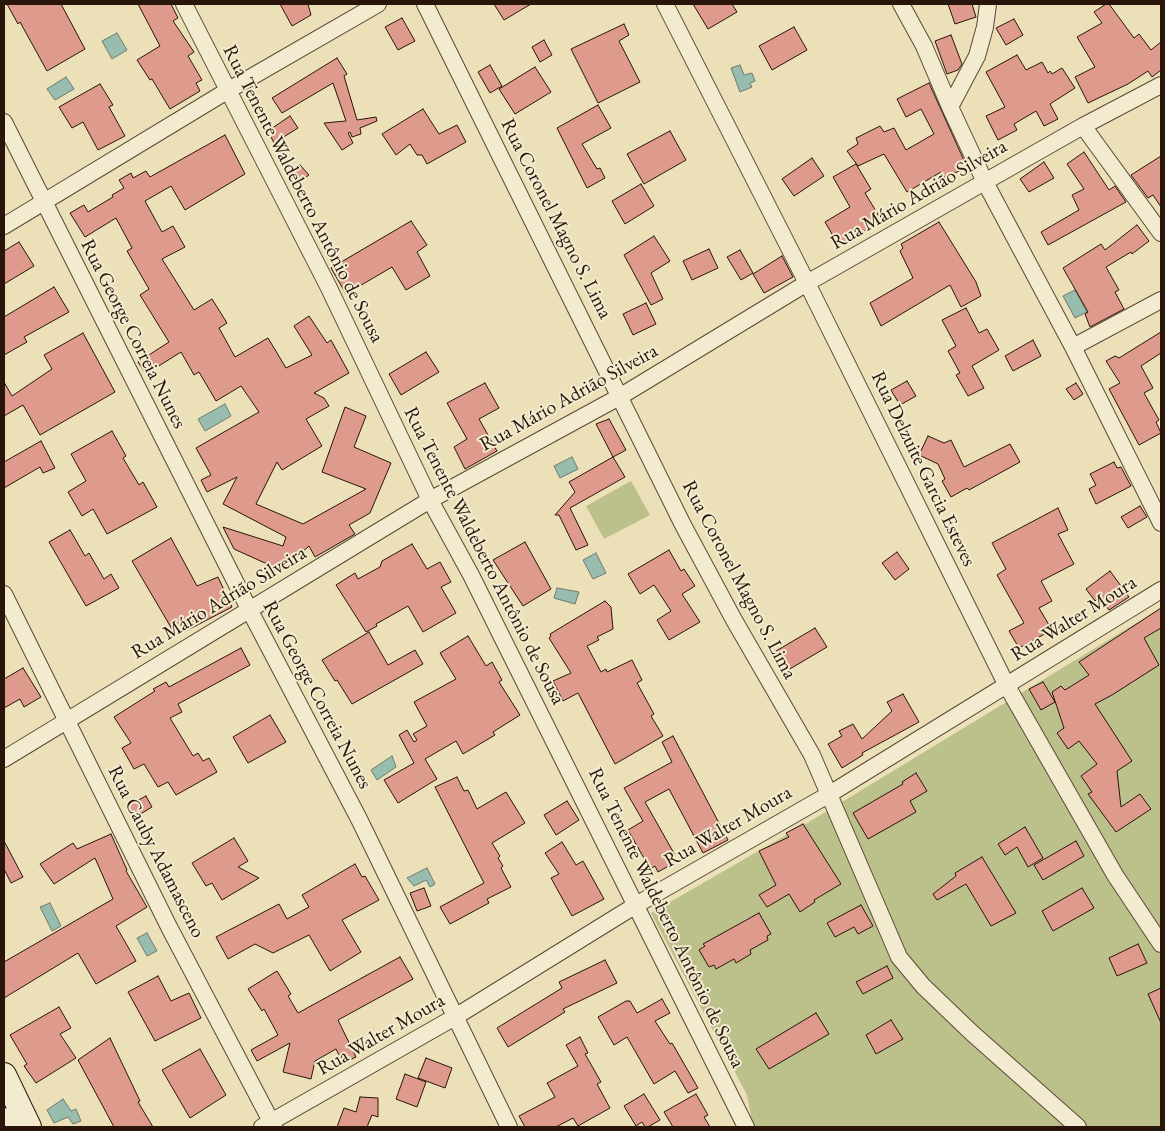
<!DOCTYPE html>
<meta charset="utf-8">
<style>
body{margin:0}
#map{position:relative;width:1165px;height:1131px;overflow:hidden;background:#ebe0b7;font-family:"EB Garamond",serif}
canvas{display:block}
.frame{position:absolute;inset:0;border:5px solid #29150a;pointer-events:none}
</style>
<div id="map">
<canvas width="1165" height="1131"></canvas>
<div class="frame"></div>
</div>
<script>
const ctx = document.querySelector('canvas').getContext('2d');
ctx.lineJoin = 'round';
function paint(path, color) { ctx.fillStyle = color; ctx.fill(path, 'evenodd'); }
const toPath = rows => new Path2D(rows.map(r => 'M' + r).join(''));
function stroke(path, color, width, dash) { ctx.strokeStyle = color; ctx.lineWidth = width; ctx.lineCap = dash ? 'butt' : 'round'; ctx.setLineDash(dash || []); ctx.stroke(path); }
function label(font, color, halo, rows, align = 'center') {
  ctx.font = font + ' "EB Garamond",serif'; ctx.lineWidth = 4; ctx.setLineDash([]); ctx.textBaseline = 'middle'; ctx.strokeStyle = halo; ctx.fillStyle = color; for (const [text, x, y, turn = 0] of rows) {
    ctx.save(); ctx.translate(x, y); ctx.rotate((+turn || 0) * Math.PI / 180); ctx.textAlign = isNaN(turn) ? turn : align; if (halo) ctx.strokeText(text, 0, 0); ctx.fillText(text, 0, 0); ctx.restore();
  }
}
paint(toPath([
 [631,481,650,515,604,539,586,506],
 [1161,608,1161,1127,753,1127,747,1095,651,913,814,819]
]), '#bcc18b');
const water = toPath([
 [117,33,127,50,112,59,102,41,117,33],
 [740,65,744,75,752,73,755,81,750,83,752,87,740,92,731,68,740,65],
 [66,77,74,89,55,100,47,89,66,77],
 [1075,290,1087,312,1075,318,1063,296,1075,290],
 [225,404,231,416,205,431,198,419,225,404],
 [572,457,578,469,560,478,554,466,572,457],
 [596,553,606,573,593,579,583,560,596,553],
 [557,588,579,592,575,604,554,598,557,588],
 [392,756,396,767,377,780,371,770,392,756],
 [427,868,435,884,430,887,426,880,414,886,407,878,427,868],
 [50,903,61,926,52,931,40,907,50,903],
 [147,933,157,951,147,956,137,938,147,933],
 [63,1099,71,1111,76,1109,81,1121,73,1124,68,1117,54,1123,47,1110,63,1099]
]);
paint(water, '#98bdaf');
stroke(water, '#6c7a6d', 1);
const building = toPath([
 [7,4,61,4,85,49,47,71,20,22,18,24,7,4],
 [138,4,171,4,178,18,173,21,194,52,188,56,202,80,196,83,200,91,170,109,152,79,150,80,137,60,160,46,138,4],
 [280,4,308,4,311,15,292,26,280,4],
 [494,4,531,4,504,20,494,4],
 [693,4,732,4,737,12,708,29,693,4],
 [948,4,972,4,976,17,955,24,948,4],
 [1106,4,1109,4,1134,38,1139,34,1151,50,1161,42,1161,70,1152,77,1148,71,1128,84,1088,103,1075,77,1095,67,1077,37,1102,23,1094,12,1106,4],
 [402,18,415,41,398,50,385,27,402,18],
 [1014,19,1023,35,1006,45,996,28,1014,19],
 [624,24,629,35,619,41,640,82,598,103,571,49,624,24],
 [794,27,807,50,772,70,759,46,794,27],
 [951,35,962,64,958,70,947,74,935,41,951,35],
 [544,40,552,55,540,62,532,47,544,40],
 [1017,55,1026,70,1042,62,1048,73,1050,71,1052,74,1062,68,1075,88,1050,104,1058,119,1044,126,1036,111,1014,124,1017,130,998,140,986,116,1005,107,986,72,1017,55],
 [337,58,347,74,344,76,357,120,376,117,377,121,360,128,361,134,352,137,350,132,348,133,353,143,342,150,324,123,346,121,333,83,282,113,272,98,337,58],
 [490,65,502,86,490,93,478,72,490,65],
 [535,67,551,92,515,114,499,89,535,67],
 [929,83,967,167,945,178,941,172,907,192,884,154,858,166,847,151,858,144,856,138,880,126,884,132,894,128,906,150,934,134,921,109,906,117,897,99,929,83],
 [100,84,113,105,109,107,125,136,98,150,83,122,72,128,59,107,100,84],
 [598,105,611,128,582,144,597,169,600,168,605,178,587,188,557,128,598,105],
 [423,109,439,134,457,125,466,142,427,164,422,155,417,155,410,144,396,155,382,134,423,109],
 [290,116,298,128,274,143,268,131,290,116],
 [670,131,686,160,644,184,627,154,670,131],
 [225,135,245,174,185,210,171,186,145,201,162,232,173,226,185,247,162,259,194,310,212,299,227,323,219,328,235,357,268,338,286,368,312,355,294,326,309,316,327,343,331,340,349,373,314,393,324,398,329,406,306,419,322,446,282,470,277,462,256,504,303,524,366,489,322,472,345,407,366,416,354,447,391,463,370,513,349,525,355,534,315,557,309,546,279,572,276,568,234,549,223,527,283,546,286,537,223,504,237,477,207,492,201,480,211,475,196,448,259,412,241,386,216,401,199,372,194,375,181,352,146,374,138,362,169,342,140,295,149,289,127,251,132,248,116,218,85,237,70,213,84,205,88,212,113,197,112,195,124,188,119,180,131,173,133,178,146,171,150,177,225,135],
 [1084,152,1109,190,1115,186,1126,202,1048,245,1041,232,1079,210,1072,195,1084,189,1067,164,1084,152],
 [1161,156,1161,207,1153,195,1148,198,1131,175,1161,156],
 [812,158,824,176,794,196,782,179,812,158],
 [1044,162,1054,178,1029,192,1020,179,1044,162],
 [856,164,871,189,865,193,882,221,839,246,825,222,850,207,833,177,856,164],
 [300,165,309,175,296,184,289,173,300,165],
 [641,184,654,206,625,224,612,201,641,184],
 [411,221,427,245,417,252,430,276,406,290,392,267,346,294,331,268,411,221],
 [939,222,976,282,981,296,961,307,950,285,881,326,870,303,913,278,900,251,903,248,901,244,939,222],
 [1137,225,1149,241,1132,254,1131,252,1106,267,1119,290,1115,292,1124,309,1090,327,1085,314,1088,312,1063,268,1101,244,1105,250,1137,225],
 [654,236,670,261,651,273,663,299,651,305,624,255,654,236],
 [19,242,34,266,4,284,4,251,19,242],
 [709,249,718,268,692,280,683,261,709,249],
 [740,250,753,273,741,280,727,257,740,250],
 [782,256,793,277,764,293,753,274,782,256],
 [54,287,69,312,24,337,27,342,4,355,4,317,54,287],
 [646,303,656,324,633,335,623,314,646,303],
 [966,308,979,333,987,329,999,350,972,366,984,388,968,396,956,375,960,373,948,351,956,346,942,320,966,308],
 [1161,332,1161,353,1141,366,1153,388,1144,393,1159,420,1156,422,1161,433,1139,445,1109,389,1120,383,1106,361,1115,356,1119,358,1161,332],
 [83,333,115,392,40,435,23,405,4,416,4,382,12,396,52,369,44,355,83,333],
 [1033,340,1041,356,1013,371,1005,356,1033,340],
 [426,352,439,372,401,395,389,374,426,352],
 [907,381,916,396,900,405,891,390,907,381],
 [485,383,499,408,479,419,497,451,465,469,454,447,467,439,447,403,485,383],
 [1076,383,1083,394,1074,400,1066,389,1076,383],
 [609,419,626,450,613,457,596,424,609,419],
 [112,431,126,456,123,458,139,485,143,482,157,507,107,534,93,509,82,516,68,492,86,481,71,454,112,431],
 [928,436,944,443,951,440,964,467,1010,444,1020,462,969,490,967,488,951,497,942,481,945,479,938,464,919,455,928,436],
 [41,441,55,468,43,473,40,467,4,488,4,462,41,441],
 [613,457,625,477,570,508,588,545,576,550,559,515,555,515,575,492,569,482,613,457],
 [1114,462,1117,468,1121,467,1131,486,1096,504,1089,489,1096,485,1090,474,1114,462],
 [1140,506,1147,517,1128,528,1121,517,1140,506],
 [1058,508,1068,530,1058,534,1074,564,1041,581,1052,601,1039,608,1052,630,1019,648,1009,631,1024,623,997,575,1006,569,992,543,1058,508],
 [70,530,85,556,89,553,104,579,111,574,119,588,86,606,49,542,70,530],
 [171,538,197,586,218,577,232,607,176,636,132,561,171,538],
 [525,542,551,589,523,606,493,560,525,542],
 [412,544,427,569,440,562,451,582,441,587,456,613,423,632,408,606,376,624,377,626,366,632,336,585,355,573,358,579,380,567,382,561,412,544],
 [669,550,681,571,684,569,695,586,682,594,700,622,669,640,657,620,671,611,654,585,640,594,628,574,669,550],
 [897,552,909,569,895,580,882,563,897,552],
 [1110,571,1129,597,1109,610,1099,597,1095,601,1086,589,1110,571],
 [605,601,611,607,613,629,597,637,599,640,587,646,601,672,606,669,607,672,632,660,642,680,637,683,654,714,651,716,663,736,615,764,578,693,563,701,553,681,571,673,549,638,551,636,550,634,605,601],
 [1161,608,1161,628,1144,638,1159,665,1112,695,1095,704,1132,761,1117,771,1121,807,1140,794,1151,809,1116,832,1088,794,1092,792,1081,776,1097,764,1079,741,1068,749,1057,733,1064,728,1052,692,1061,686,1065,690,1089,675,1079,662,1161,608],
 [815,628,827,647,783,673,771,654,815,628],
 [369,632,388,665,415,650,423,664,352,704,337,680,335,681,322,660,369,632],
 [468,636,486,666,492,662,502,680,499,682,520,715,493,732,495,735,463,754,456,741,425,759,437,779,398,803,384,780,414,763,399,735,407,730,414,742,417,740,413,734,427,726,414,702,456,679,440,653,468,636],
 [241,648,250,665,178,704,182,712,170,718,193,756,198,753,203,761,209,758,217,772,176,795,168,782,158,787,144,764,134,769,122,748,131,743,114,717,155,691,153,689,166,682,169,687,241,648],
 [23,668,41,697,24,707,20,699,4,708,4,679,23,668],
 [1043,682,1055,702,1041,710,1029,689,1043,682],
 [903,694,919,722,862,753,863,755,842,768,828,744,842,736,839,731,853,724,862,739,892,711,887,702,903,694],
 [270,715,286,742,248,763,233,737,270,715],
 [673,736,728,840,703,853,669,789,645,802,675,855,669,858,672,864,658,872,655,866,650,869,628,830,643,821,624,788,672,762,662,742,673,736],
 [916,773,927,791,910,801,916,812,868,839,853,813,903,784,902,782,916,773],
 [457,777,464,791,468,790,477,809,506,792,525,823,492,843,500,856,498,858,503,866,501,868,511,887,487,899,489,903,450,924,440,907,484,883,435,787,457,777],
 [146,796,152,807,134,818,127,806,146,796],
 [567,801,579,820,556,835,544,815,567,801],
 [803,824,841,884,814,900,815,902,800,912,789,894,767,907,759,895,776,885,759,851,789,837,786,833,803,824],
 [1025,827,1043,858,1028,867,1017,847,1005,855,998,844,1025,827],
 [111,834,127,870,126,871,147,907,116,926,136,961,96,984,78,953,4,998,4,962,113,899,95,858,54,884,40,864,73,843,77,849,111,834],
 [234,838,248,861,238,867,259,878,222,900,212,883,206,886,192,863,234,838],
 [4,841,23,877,11,883,4,869,4,841],
 [1076,841,1084,856,1043,880,1034,865,1076,841],
 [562,842,576,865,583,861,604,899,572,916,551,878,559,874,545,853,562,842],
 [982,857,1016,913,991,926,966,884,937,900,933,894,956,876,955,873,982,857],
 [355,864,362,877,365,876,379,900,342,920,361,952,330,971,309,935,273,953,255,944,228,959,216,937,279,904,287,919,309,907,302,895,355,864],
 [424,888,431,906,417,911,410,893,424,888],
 [1082,888,1094,908,1053,931,1042,911,1082,888],
 [861,905,873,926,858,934,854,927,835,937,827,923,861,905],
 [759,913,771,934,767,936,768,940,750,950,751,954,736,963,734,959,716,969,714,965,709,967,699,950,705,946,703,944,759,913],
 [1138,944,1147,963,1117,976,1109,958,1138,944],
 [400,957,413,979,338,1020,356,1057,343,1063,336,1049,315,1061,311,1079,283,1072,290,1043,257,1061,251,1050,278,1035,264,1009,262,1011,248,989,277,971,291,994,288,996,298,1013,400,957],
 [605,960,617,983,563,1009,565,1012,508,1047,497,1028,562,988,559,982,605,960],
 [887,966,893,978,863,994,856,982,887,966],
 [158,976,171,1001,189,993,201,1018,155,1041,128,992,158,976],
 [1161,988,1161,1023,1148,994,1161,988],
 [662,999,670,1013,655,1021,670,1044,672,1043,698,1088,688,1093,675,1071,654,1084,627,1037,614,1045,598,1017,626,1001,630,1001,637,1013,662,999],
 [59,1007,71,1028,60,1034,76,1058,36,1083,24,1066,27,1064,10,1035,59,1007],
 [816,1013,829,1034,769,1069,756,1049,816,1013],
 [891,1020,903,1039,876,1054,866,1035,891,1020],
 [580,1037,588,1053,585,1054,601,1082,597,1084,610,1108,578,1126,573,1118,556,1127,525,1127,519,1116,555,1097,547,1083,578,1066,566,1045,580,1037],
 [110,1038,140,1101,138,1102,153,1127,114,1127,78,1060,110,1038],
 [200,1049,226,1095,190,1118,162,1070,200,1049],
 [426,1058,452,1068,445,1088,418,1078,426,1058],
 [405,1074,426,1082,417,1107,396,1099,405,1074],
 [644,1094,660,1120,648,1127,645,1127,642,1122,636,1126,624,1106,644,1094],
 [696,1094,708,1115,704,1117,710,1127,673,1127,664,1112,696,1094],
 [360,1097,378,1098,378,1117,372,1115,367,1127,337,1127,344,1108,356,1112,360,1097]
]);
paint(building, '#de9a8d');
stroke(building, '#29150a', 1);
const street = toPath([
 [184,4,329,288,430,500,471,575,746,1127],
 [425,4,683,525,734,620,812,755,899,957,923,986,972,1033,1078,1127],
 [665,4,807,283,1007,686,1115,875,1161,944],
 [901,4,924,46,950,107],
 [988,4,985,27,977,56,950,107,985,182,1073,347,1161,523],
 [4,122,249,609,359,819,509,1127],
 [1083,126,1161,233],
 [4,226,227,91,378,4],
 [1073,347,1161,300],
 [4,594,169,927,274,1127],
 [4,759,430,500,621,396,807,283,1083,126,1161,85],
 [262,1127,455,1017,636,905,828,795,1161,590]
]);
const secondary = toPath([
 [4,1075,29,1127],
 [4,1120,8,1127]
]);
stroke(street, '#5a4835', 18);
stroke(secondary, '#29150a', 26);
stroke(street, '#f2ebd0', 16);
stroke(secondary, '#f2ebd0', 24);
label('20px', '#29150a', '#f2ebd0', [
 ["Rua Tenente Waldeberto Antônio de Sousa",303,194,63],
 ["Rua Mário Adrião Silveira",919,195,-30],
 ["Rua Coronel Magno S. Lima",556,219,63],
 ["Rua George Correia Nunes",133,334,63],
 ["Rua Mário Adrião Silveira",569,398,-29],
 ["Rua Delzuite Garcia Esteves",923,469,64],
 ["Rua Tenente Waldeberto Antônio de Sousa",484,556,63],
 ["Rua Coronel Magno S. Lima",739,580,62],
 ["Rua Mário Adrião Silveira",219,603,-31],
 ["Rua Walter Moura",1074,619,-32],
 ["Rua George Correia Nunes",317,695,62],
 ["Rua Walter Moura",728,827,-30],
 ["Rua Cauby Adamasceno",156,852,63],
 ["Rua Tenente Waldeberto Antônio de Sousa",666,918,64],
 ["Rua Walter Moura",381,1035,-30]
]);
</script>
